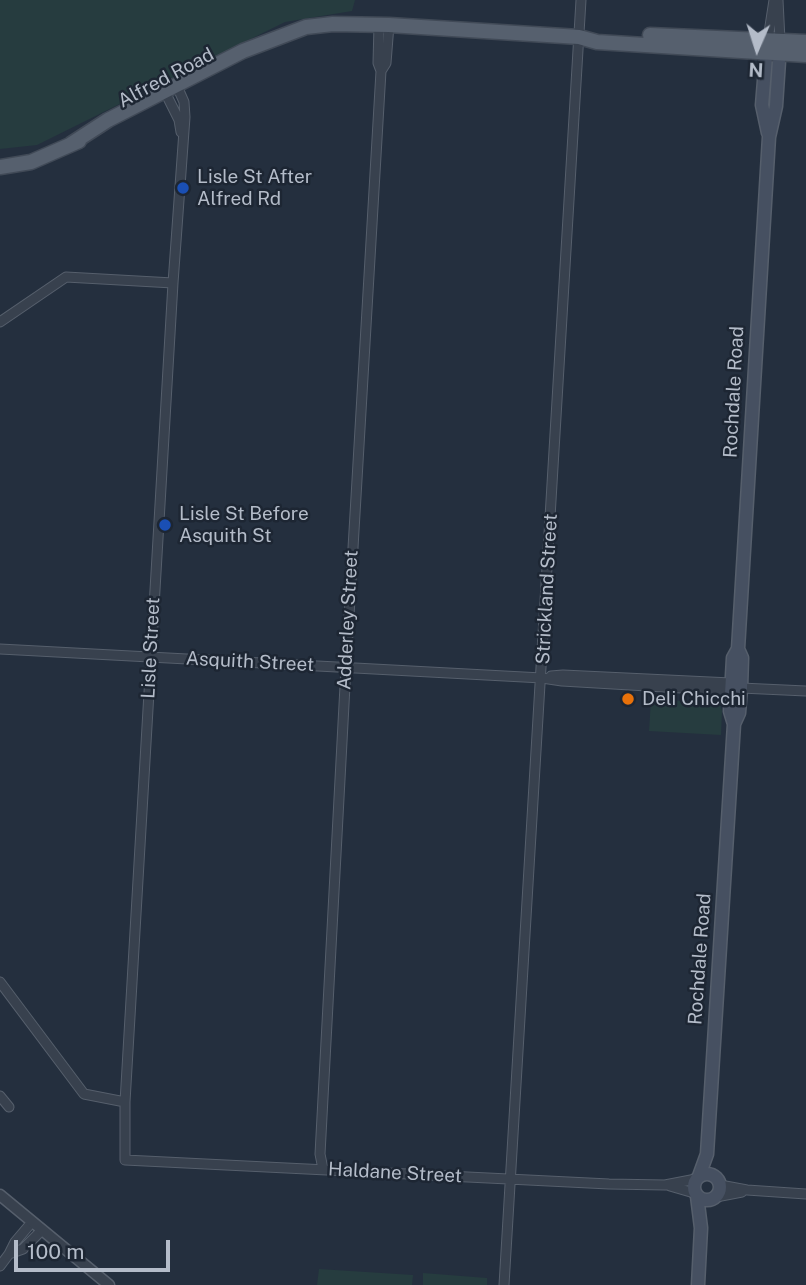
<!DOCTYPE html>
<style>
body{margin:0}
#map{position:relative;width:806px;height:1285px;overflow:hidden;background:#242f3e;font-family:"Public Sans",sans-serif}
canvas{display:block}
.north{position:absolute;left:722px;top:14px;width:70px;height:70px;-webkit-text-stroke:5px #1d2633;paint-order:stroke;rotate:183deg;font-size:19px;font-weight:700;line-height:28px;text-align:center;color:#b4bcc9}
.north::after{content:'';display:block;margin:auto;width:24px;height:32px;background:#b4bcc9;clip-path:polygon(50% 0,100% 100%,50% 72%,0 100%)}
.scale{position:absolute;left:14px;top:1240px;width:156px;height:32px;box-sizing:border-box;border:4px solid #b4bcc9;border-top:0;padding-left:9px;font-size:21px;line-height:24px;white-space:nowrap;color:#b4bcc9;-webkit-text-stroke:5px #1d2633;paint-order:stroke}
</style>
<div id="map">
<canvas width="806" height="1285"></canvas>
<div class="north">N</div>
<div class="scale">100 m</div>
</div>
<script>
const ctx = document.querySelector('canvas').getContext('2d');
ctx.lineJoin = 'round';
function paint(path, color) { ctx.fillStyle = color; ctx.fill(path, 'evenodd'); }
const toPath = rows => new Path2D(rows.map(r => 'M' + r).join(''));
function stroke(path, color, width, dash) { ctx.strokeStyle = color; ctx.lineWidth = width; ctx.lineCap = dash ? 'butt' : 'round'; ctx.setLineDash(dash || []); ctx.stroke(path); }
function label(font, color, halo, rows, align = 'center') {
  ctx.font = font + ' "Public Sans",sans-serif'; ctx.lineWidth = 5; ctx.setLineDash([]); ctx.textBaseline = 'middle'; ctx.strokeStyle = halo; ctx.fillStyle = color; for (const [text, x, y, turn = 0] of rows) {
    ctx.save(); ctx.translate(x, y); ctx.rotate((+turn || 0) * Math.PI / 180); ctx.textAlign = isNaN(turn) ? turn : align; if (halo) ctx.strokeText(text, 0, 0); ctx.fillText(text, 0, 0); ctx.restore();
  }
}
paint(toPath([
 [0,0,355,0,352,11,285,22,37,145,0,149],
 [710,698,719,702,722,711,721,735,649,731,651,700,689,701],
 [319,1269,413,1275,412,1285,317,1285],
 [423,1273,487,1278,487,1285,423,1285]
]), '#263c3f');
const minor = toPath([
 [778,0,780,40],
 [768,39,774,0],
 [381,71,386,63,389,25],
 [177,86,184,102,185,117,173,283,151,658,125,1102,125,1160,609,1184,665,1185,696,1179],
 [165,92,179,120,181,132],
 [0,322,66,277,173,283],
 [0,649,542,678,562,681,732,691,736,690],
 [551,676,563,675,731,683,741,688,806,691],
 [0,982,84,1094,125,1102],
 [0,1096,9,1107],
 [323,1169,320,1154,346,667,381,71,378,63,379,25],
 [720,1185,747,1190,806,1194],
 [670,1186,694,1193],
 [716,1197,742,1192],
 [9,1254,23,1249,42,1230],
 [0,1266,9,1254,15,1242,32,1222],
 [504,1285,581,0]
]);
const tertiary = toPath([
 [0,1195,109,1285]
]);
const secondary = toPath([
 [767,44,762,105,768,133],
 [734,724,730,711,733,658,738,649,769,137,776,106,780,46],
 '694 1187a13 13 0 1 1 26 0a13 13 0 1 1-26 0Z',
 [699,1176,707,1154,734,724,739,713,741,688,742,658,738,649],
 [697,1196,701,1228,698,1285]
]);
const primary = toPath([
 [650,35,806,42],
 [71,144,108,120,243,51,306,27,333,24,389,25,579,37,597,42,806,55],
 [0,167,31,162,79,141]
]);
stroke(minor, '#565f6c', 11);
stroke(tertiary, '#565f6c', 13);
stroke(secondary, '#565f6c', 15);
stroke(primary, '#414a57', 17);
stroke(minor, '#38414e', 9);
stroke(tertiary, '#38414e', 10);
stroke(secondary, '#465061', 12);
stroke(primary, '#56606e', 14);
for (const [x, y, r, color] of [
 [183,188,7,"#1a4fb4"],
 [165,525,7,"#1a4fb4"],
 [628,699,7,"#e8710a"]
]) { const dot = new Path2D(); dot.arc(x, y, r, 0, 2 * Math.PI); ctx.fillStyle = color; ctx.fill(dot); stroke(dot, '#1d2633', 2.5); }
label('19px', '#b4bcc9', '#1d2633', [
 ["Alfred Road",166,78,-28],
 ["Rochdale Road",734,392,-87],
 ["Strickland Street",547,589,-87],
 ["Adderley Street",348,620,-87],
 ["Lisle Street",151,648,-87],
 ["Asquith Street",250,662,3],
 ["Rochdale Road",700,959,-86],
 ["Haldane Street",395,1173,3]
]);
label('19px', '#b4bcc9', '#1d2633', [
 ["Lisle St After",197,177],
 ["Alfred Rd",197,199],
 ["Lisle St Before",179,514],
 ["Asquith St",179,536],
 ["Deli Chicchi",642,699]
], 'left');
</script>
